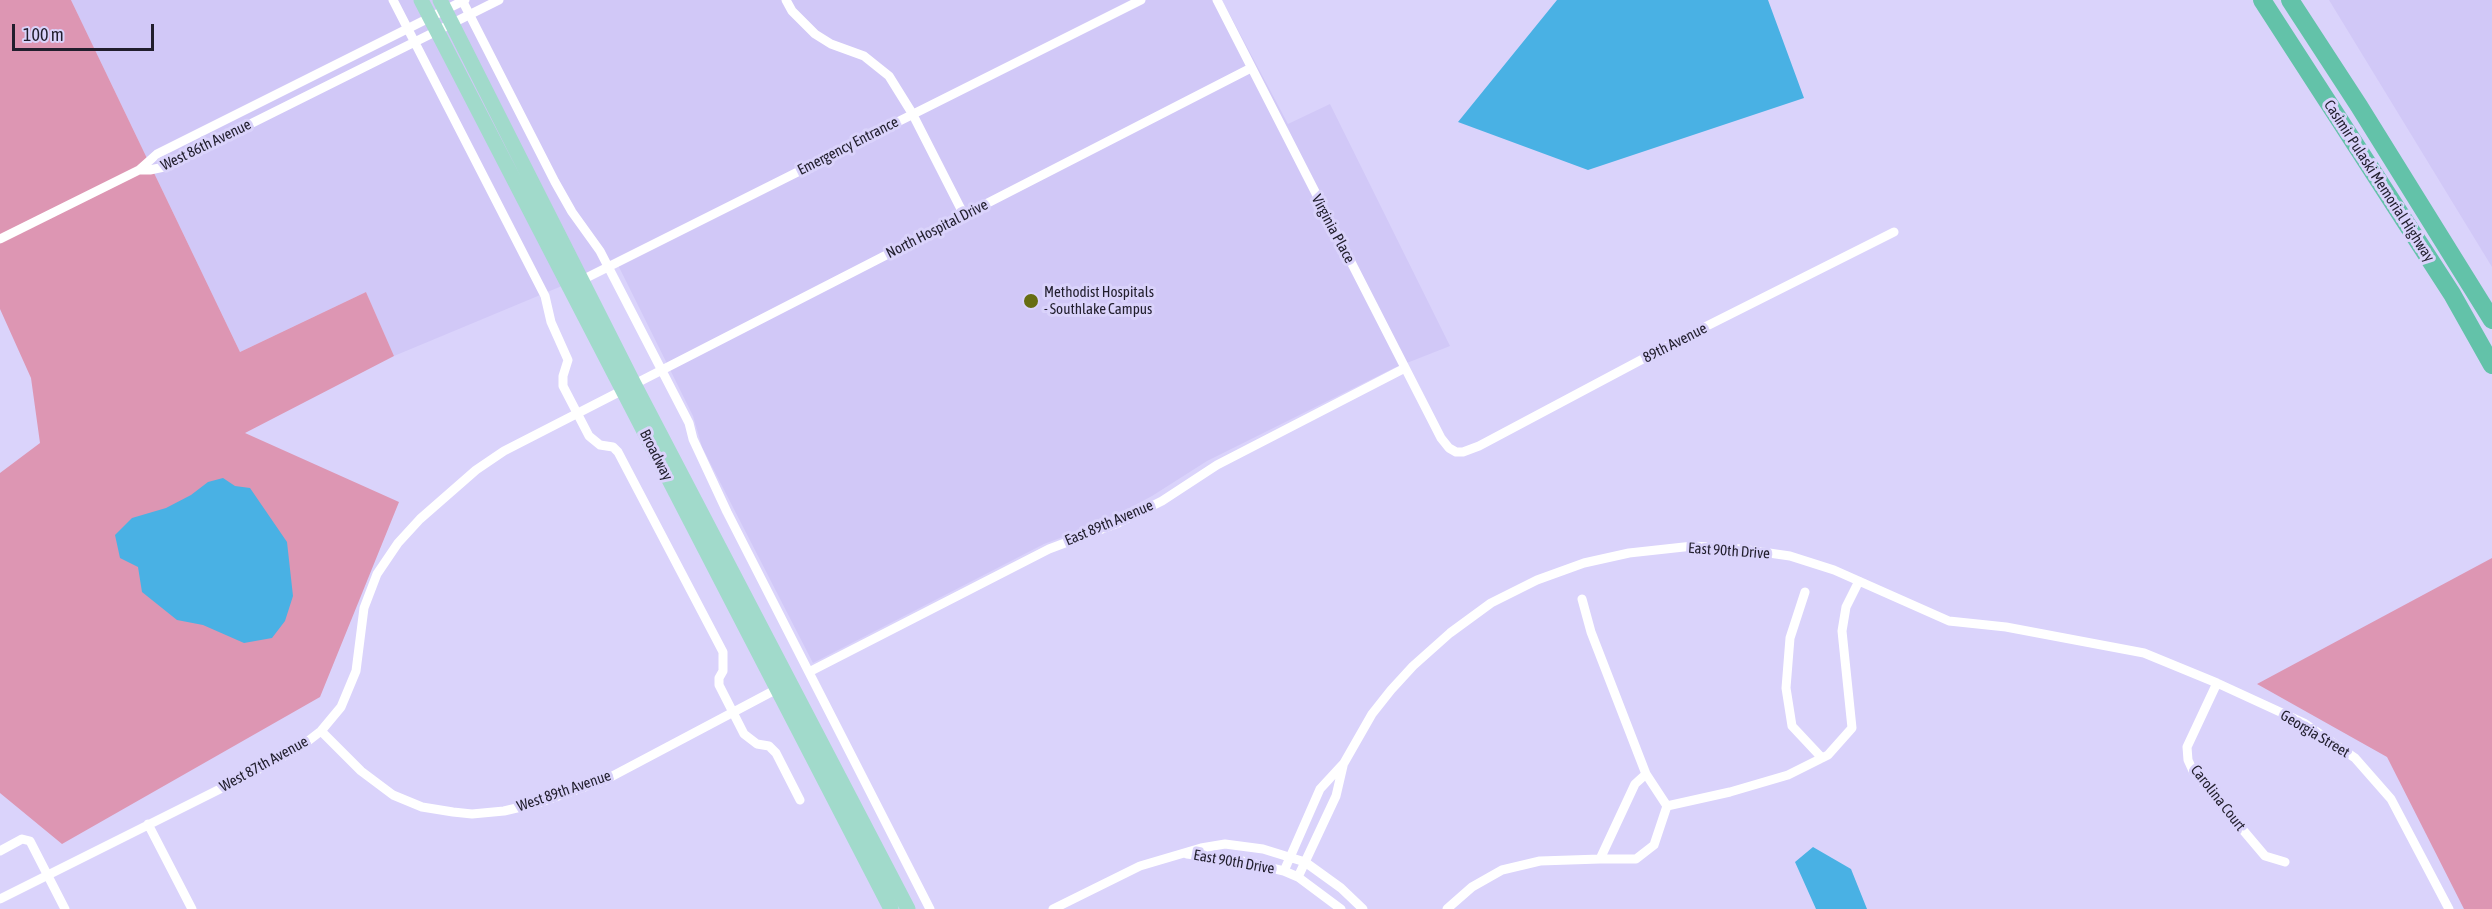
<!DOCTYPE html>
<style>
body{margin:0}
#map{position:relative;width:2492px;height:909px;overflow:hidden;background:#dad3fb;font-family:"Asap Condensed",sans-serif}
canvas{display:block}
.scale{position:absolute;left:12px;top:24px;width:142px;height:27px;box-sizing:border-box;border:3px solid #211e2d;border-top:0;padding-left:8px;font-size:18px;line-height:21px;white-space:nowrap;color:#211e2d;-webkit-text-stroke:4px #dad3fb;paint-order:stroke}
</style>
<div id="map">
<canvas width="2492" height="909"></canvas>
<div class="scale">100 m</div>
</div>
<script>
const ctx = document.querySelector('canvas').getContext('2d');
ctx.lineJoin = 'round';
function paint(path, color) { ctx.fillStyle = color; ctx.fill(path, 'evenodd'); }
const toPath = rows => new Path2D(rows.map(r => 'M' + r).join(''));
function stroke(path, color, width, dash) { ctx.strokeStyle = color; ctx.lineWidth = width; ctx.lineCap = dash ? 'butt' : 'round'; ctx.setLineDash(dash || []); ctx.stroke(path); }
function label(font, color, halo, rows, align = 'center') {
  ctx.font = font + ' "Asap Condensed",sans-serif'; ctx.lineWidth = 6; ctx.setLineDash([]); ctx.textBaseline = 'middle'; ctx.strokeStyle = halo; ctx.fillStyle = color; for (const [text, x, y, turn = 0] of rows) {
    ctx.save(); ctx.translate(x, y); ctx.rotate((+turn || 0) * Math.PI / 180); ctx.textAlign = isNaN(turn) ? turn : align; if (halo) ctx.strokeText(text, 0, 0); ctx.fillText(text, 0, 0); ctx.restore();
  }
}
paint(toPath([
 [71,0,1222,0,1288,124,1330,104,1450,346,1394,368,1207,461,1152,496,1103,522,1044,544,813,663,702,447,693,416,617,263,394,356,366,292,240,352],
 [2329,0,2492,0,2492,267]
]), '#d1c8f7');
paint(toPath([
 [0,0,71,0,240,352,366,292,394,356,245,433,399,502,320,697,62,844,0,793,0,473,40,443,31,378,0,309],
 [2492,558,2492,909,2464,909,2387,757,2257,684]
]), '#dd96b3');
paint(toPath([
 [1557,0,1768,0,1804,98,1588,170,1458,122],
 [223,478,235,486,250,488,287,542,293,596,285,621,272,638,244,643,203,625,177,620,142,592,138,567,120,558,115,535,132,518,166,508,191,495,208,482],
 [1813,847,1851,869,1867,909,1816,909,1795,862]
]), '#49b1e4');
stroke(toPath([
 [393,0,545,296,551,322,568,360,563,376,563,386,589,436,600,445,613,447,618,452,723,652,723,671,719,678,719,685,744,734,757,744,769,746,776,753,800,800],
 [462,0,555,182,572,212,600,251,689,423,693,439,727,512,930,909],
 [465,0,157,154,139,170,150,170,164,167,499,0],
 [786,0,792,11,815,34,831,44,864,56,889,76,912,113,964,215],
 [1217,0,1441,438,1449,448,1456,452,1463,452,1479,446,1671,344,1894,232],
 [0,239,139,170],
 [577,278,582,280,608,267,1141,0],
 [1805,592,1790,638,1786,688,1792,726,1822,758],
 [1582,599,1591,632,1646,774,1667,806,1654,845,1636,859,1600,859,1635,784,1646,774],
 [809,672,1049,549,1118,523,1162,501,1217,465,1405,368],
 [2217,683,2187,747,2188,760,2193,771,2265,856,2285,862],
 [321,731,361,771,393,795,422,807,453,812,472,814,504,811,538,803,605,780,777,689],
 [1667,806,1730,792,1788,775,1828,755,1852,728,1842,631,1846,607,1859,581],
 [148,824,192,909],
 [0,851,22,839,30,841,65,909],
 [1187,854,1242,861,1284,871,1298,877,1341,909],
 [1284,871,1320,789,1344,763,1372,714,1391,690,1413,666,1450,633,1491,603,1537,580,1584,563,1629,553,1693,546,1741,549,1790,556,1834,570,1949,621,2006,627,2144,653,2217,683,2304,723,2355,758,2391,799,2449,909],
 [1298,877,1336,796,1343,766],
 [0,899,244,777,299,748,321,731,341,707,356,671,364,608,377,574,398,543,420,519,476,470,504,451,1251,68],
 [1053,909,1140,866,1201,848,1225,844,1263,849,1305,862,1341,888,1363,909],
 [1447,909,1472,887,1502,870,1540,861,1600,859]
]), '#fff', 9);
stroke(toPath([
 [421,0,891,909],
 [440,0,634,384,908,909]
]), '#a1dacb', 15);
stroke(toPath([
 [2262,0,2452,294,2492,365],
 [2290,0,2359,106,2492,320]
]), '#63c2a9', 18);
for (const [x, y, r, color] of [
 [1031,301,8,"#676d12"]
]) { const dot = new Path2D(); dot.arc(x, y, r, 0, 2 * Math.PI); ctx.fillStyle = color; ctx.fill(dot); stroke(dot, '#dad3fb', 2); }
label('15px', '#211e2d', '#dad3fb', [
 ["West 86th Avenue",206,145,-26],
 ["Emergency Entrance",848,146,-27],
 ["Casimir Pulaski Memorial Highway",2379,181,57],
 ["North Hospital Drive",937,229,-27],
 ["Virginia Place",1333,229,62],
 ["89th Avenue",1675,343,-27],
 ["Broadway",656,455,63],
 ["East 89th Avenue",1109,523,-23],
 ["East 90th Drive",1729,551,4],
 ["Georgia Street",2315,734,31],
 ["West 87th Avenue",264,764,-29],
 ["West 89th Avenue",564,791,-19],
 ["Carolina Court",2218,798,52],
 ["East 90th Drive",1234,862,10]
]);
label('15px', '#211e2d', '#dad3fb', [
 ["Methodist Hospitals",1044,292],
 ["- Southlake Campus",1044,309]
], 'left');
</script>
